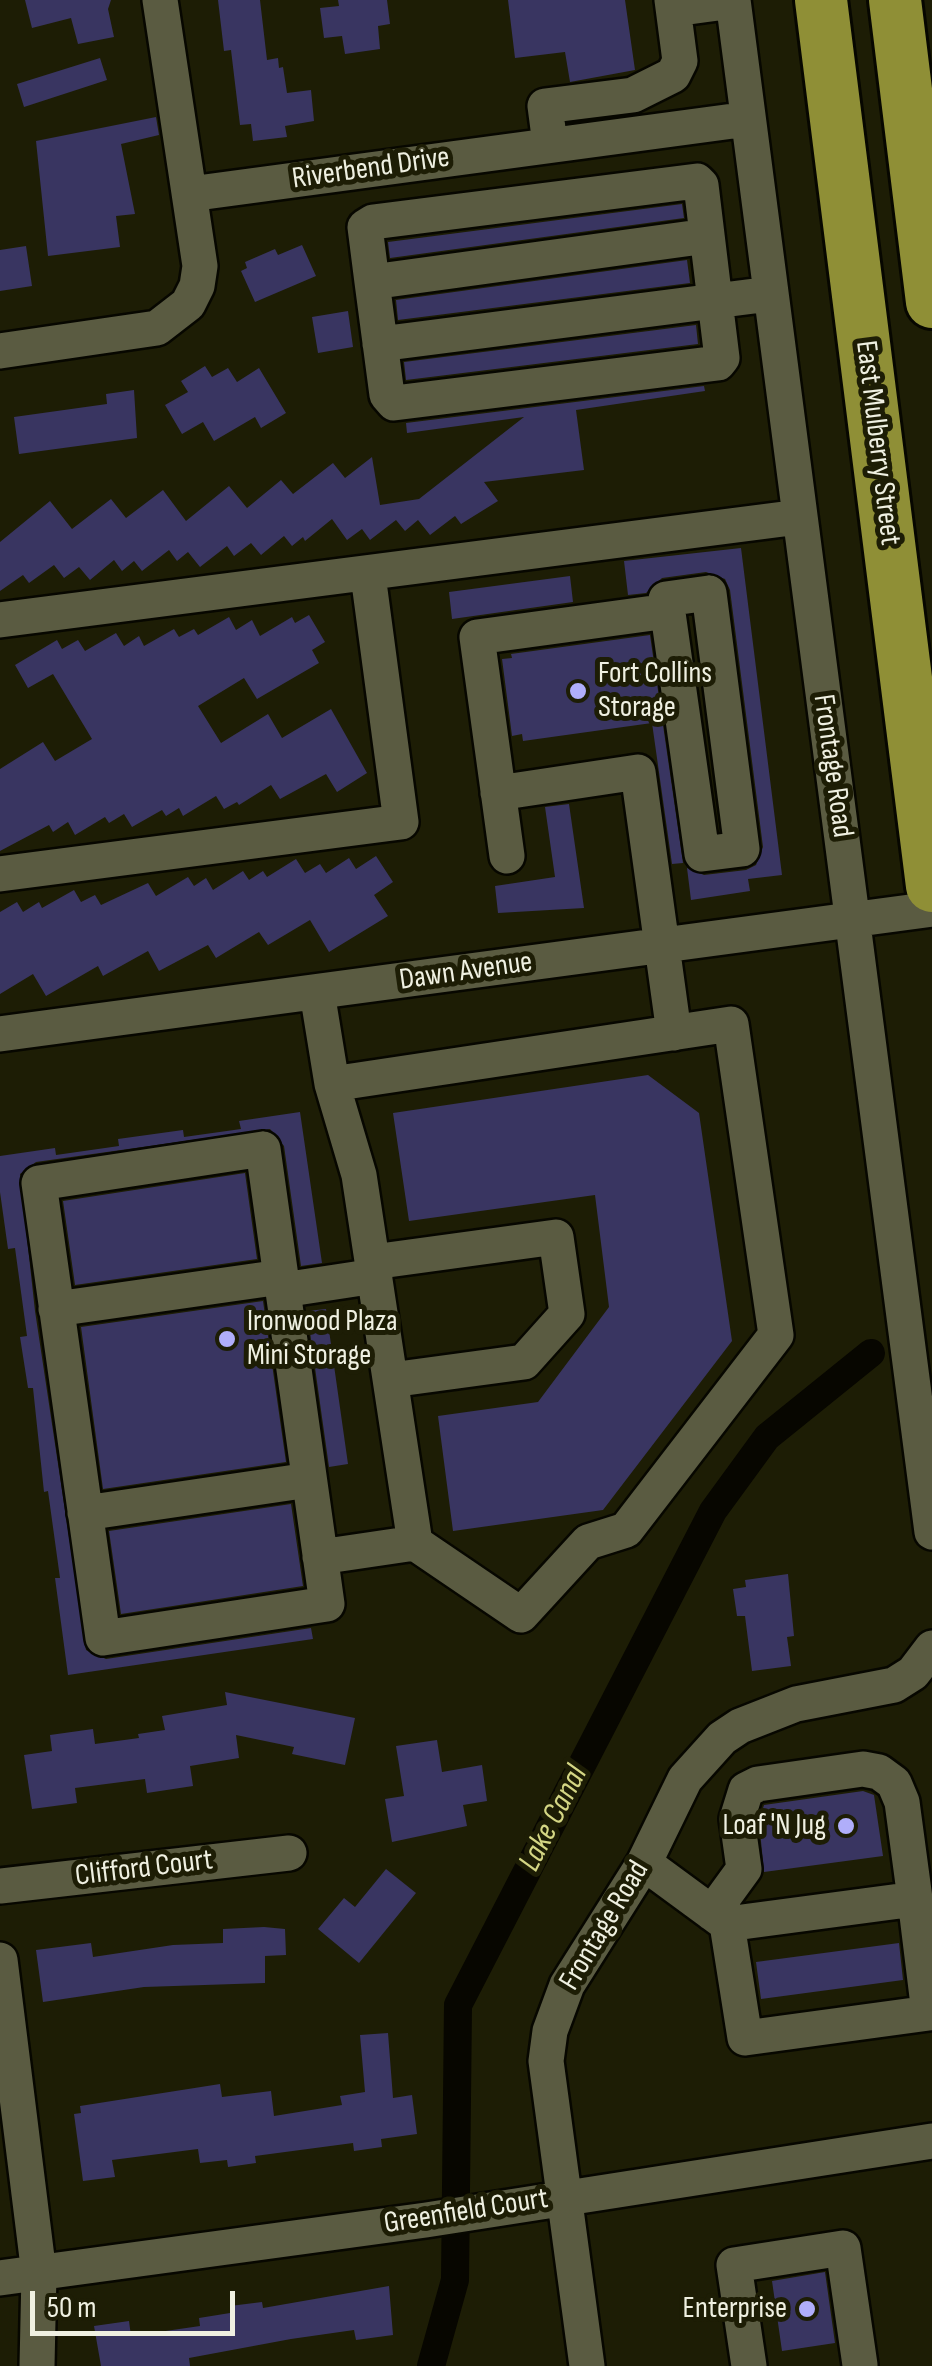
<!DOCTYPE html>
<style>
body{margin:0}
#map{position:relative;width:932px;height:2366px;overflow:hidden;background:#1d1d05;font-family:"Sofia Sans Condensed",sans-serif}
canvas{display:block}
.scale{position:absolute;left:30px;top:2291px;width:205px;height:45px;box-sizing:border-box;border:5px solid #eff0e1;border-top:0;padding-left:12px;font-size:30px;line-height:35px;white-space:nowrap;color:#eff0e1;-webkit-text-stroke:8px #1d1d05;paint-order:stroke}
</style>
<div id="map">
<canvas width="932" height="2366"></canvas>
<div class="scale">50 m</div>
</div>
<script>
const ctx = document.querySelector('canvas').getContext('2d');
ctx.lineJoin = 'round';
const toPath = rows => new Path2D(rows.map(r => 'M' + r).join(''));
function stroke(path, color, width, dash) { ctx.strokeStyle = color; ctx.lineWidth = width; ctx.lineCap = dash ? 'butt' : 'round'; ctx.setLineDash(dash || []); ctx.stroke(path); }
function paint(path, color) { ctx.fillStyle = color; ctx.fill(path, 'evenodd'); }
function label(font, color, halo, rows, align = 'center') {
  ctx.font = font + ' "Sofia Sans Condensed",sans-serif'; ctx.lineWidth = 10; ctx.setLineDash([]); ctx.textBaseline = 'middle'; ctx.strokeStyle = halo; ctx.fillStyle = color; for (const [text, x, y, turn = 0] of rows) {
    ctx.save(); ctx.translate(x, y); ctx.rotate((+turn || 0) * Math.PI / 180); ctx.textAlign = isNaN(turn) ? turn : align; if (halo) ctx.strokeText(text, 0, 0); ctx.fillText(text, 0, 0); ctx.restore();
  }
}
stroke(toPath([
 [431,2366,455,2280,458,2005,713,1511,767,1437,871,1353]
]), '#070600', 28);
paint(toPath([
 [25,0,111,0,108,9,114,37,78,44,71,18,32,28],
 [218,0,260,0,267,60,278,58,279,68,283,67,287,93,311,90,314,121,285,126,287,137,253,141,251,124,240,125,231,50,224,51],
 [338,0,387,0,390,24,378,26,380,49,345,54,342,36,324,38,320,8,339,6],
 [508,0,625,0,635,70,570,82,565,52,515,58],
 [100,58,107,80,24,107,17,84],
 [156,117,159,135,121,144,135,214,116,216,120,247,48,256,36,141],
 [682,204,684,218,390,258,388,242],
 [302,245,316,276,255,302,241,271,247,268,245,262,275,249,278,255],
 [26,246,32,286,0,291,0,250],
 [687,260,690,283,398,320,396,300],
 [348,311,353,347,318,353,312,317],
 [696,325,698,344,406,380,404,362],
 [205,366,212,377,228,368,237,382,259,368,286,413,261,428,255,417,214,441,203,422,182,434,165,405,188,392,181,381],
 [704,386,705,391,576,410,584,470,484,482,498,501,461,524,455,516,430,535,418,520,405,531,396,520,370,540,362,529,347,540,332,519,305,541,303,537,292,546,284,536,261,555,251,543,234,556,227,546,200,567,188,552,177,561,169,550,142,571,134,561,122,571,114,560,90,580,79,567,64,578,54,565,29,583,23,575,0,591,0,542,50,501,72,529,111,499,126,518,163,490,186,521,229,486,247,508,281,480,293,494,333,463,345,478,372,457,380,505,419,499,524,417,407,433,406,423],
 [134,390,137,438,19,454,14,417,107,404,106,394],
 [741,548,782,875,748,879,750,891,691,900,687,868,704,875,746,870,756,865,763,847,730,590,725,579,706,572,662,578,646,593,628,595,624,561],
 [570,576,573,602,452,619,449,592],
 [309,615,325,642,312,650,319,663,257,699,244,678,198,706,221,743,268,714,282,738,331,709,367,773,337,792,326,774,280,799,271,785,239,805,237,802,224,809,216,796,183,816,179,808,166,816,162,810,132,827,124,814,109,823,105,817,75,835,68,822,53,832,49,825,0,851,0,769,43,742,55,761,92,739,53,674,28,688,15,665,57,640,62,649,78,640,85,651,116,633,124,646,139,636,144,646,174,629,179,637,194,629,198,635,229,617,236,630,252,620,260,636,292,617,295,623],
 [650,635,683,863,672,864,652,723,523,741,522,734,512,736,502,659,512,658,511,654],
 [569,804,584,908,498,913,495,886,555,877,545,807],
 [376,856,393,882,374,895,388,916,329,952,310,920,268,945,259,932,216,958,208,945,159,971,148,951,103,976,98,966,46,996,33,974,0,994,0,912,17,902,23,912,39,902,42,908,74,890,81,902,95,895,101,905,148,883,156,896,188,877,194,886,206,878,213,890,243,871,249,880,263,871,267,877,296,859,305,873,320,864,326,873,349,858,356,869],
 [648,1075,699,1113,732,1341,603,1510,453,1531,438,1416,538,1402,609,1307,595,1195,409,1221,393,1113],
 [300,1112,322,1263,301,1266,284,1146,270,1129,36,1162,20,1174,35,1311,86,1650,106,1659,311,1628,313,1639,68,1675,55,1578,60,1578,48,1491,44,1492,33,1388,28,1388,20,1337,27,1336,15,1248,8,1249,0,1192,0,1156,55,1148,56,1155,119,1146,118,1139,183,1130,184,1137,241,1129,239,1121],
 [245,1173,257,1259,75,1285,63,1201],
 [263,1301,286,1462,103,1489,81,1327],
 [326,1309,348,1464,329,1467,307,1311],
 [291,1504,303,1586,121,1614,109,1531],
 [788,1574,794,1636,787,1637,791,1666,752,1671,745,1616,737,1616,733,1589,746,1587,745,1580],
 [225,1692,355,1718,345,1765,292,1754,294,1747,236,1735,239,1758,190,1766,193,1786,147,1793,145,1779,75,1788,77,1803,32,1809,24,1755,52,1751,50,1735,93,1729,95,1744,139,1738,138,1734,165,1730,162,1716,227,1705],
 [437,1740,442,1772,482,1765,487,1801,463,1805,467,1826,392,1842,385,1799,404,1796,396,1746],
 [863,1791,874,1795,883,1856,764,1872,759,1821,764,1805],
 [386,1869,416,1893,359,1963,318,1929,344,1898,355,1907],
 [264,1927,285,1929,286,1955,265,1956,265,1983,144,1987,43,2002,36,1950,91,1943,93,1957,173,1945,223,1943,223,1929],
 [899,1943,903,1980,761,1999,756,1962],
 [388,2033,393,2098,412,2095,417,2134,381,2139,382,2147,354,2151,353,2143,255,2156,256,2163,228,2167,227,2160,200,2163,198,2149,112,2160,115,2177,83,2181,74,2114,81,2113,80,2106,220,2084,222,2097,271,2091,274,2116,342,2105,340,2096,365,2092,360,2035],
 [825,2272,835,2343,782,2351,772,2281],
 [389,2286,393,2335,356,2340,354,2330,291,2339,189,2358,190,2366,101,2366,94,2326,129,2321,131,2336,200,2326,199,2318,230,2313,230,2306,262,2302,263,2308]
]), '#393561');
const minor = toPath([
 [733,0,932,1532],
 [674,9,733,1],
 [550,144,545,106,633,95,673,75,680,61,672,0],
 [190,194,748,119],
 [372,282,707,236],
 [380,344,715,301,701,185,697,181,373,222,365,227,372,282,387,395,394,403,718,363,722,358,715,301,770,294],
 [0,351,157,328,188,304,197,286,200,266,160,0],
 [709,593,742,849,702,854,666,599,709,593],
 [0,620,799,517],
 [498,793,638,772,674,1033],
 [507,856,477,637,668,611],
 [0,874,401,822,368,575],
 [317,992,332,1084,359,1175,415,1543,521,1615,588,1542,626,1530,776,1335,731,1024,332,1084],
 [0,1034,932,909],
 [263,1149,327,1604,103,1638,39,1183,263,1149],
 [373,1262,556,1237,567,1314,524,1362,391,1380],
 [283,1290,375,1276],
 [56,1309,281,1277],
 [85,1513,309,1480],
 [320,1557,415,1543],
 [644,1863,727,1924,915,1899,929,2013,745,2038,727,1924],
 [0,1886,289,1853],
 [712,1913,744,1869,737,1819,746,1790,758,1784,863,1769,879,1772,894,1783,902,1802,915,1899],
 [0,1960,39,2274,37,2366],
 [0,2278,426,2220,932,2141],
 [587,2366,546,2061,550,2031,567,1985,644,1863,685,1779,722,1738,740,1726,796,1704,894,1685,913,1673,932,1648],
 [749,2366,734,2265,843,2248,860,2365]
]);
const highway = toPath([
 [821,0,932,886],
 [895,0,932,302]
]);
stroke(minor, '#070700', 40);
stroke(highway, '#070700', 58);
stroke(minor, '#5a5b41', 35);
stroke(highway, '#8f8f36', 52);
for (const [x, y, r, color] of [
 [578,691,10,"#b0aefa"],
 [227,1339,10,"#b0aefa"],
 [846,1826,10,"#b0aefa"],
 [807,2309,10,"#b0aefa"]
]) { const dot = new Path2D(); dot.arc(x, y, r, 0, 2 * Math.PI); ctx.fillStyle = color; ctx.fill(dot); stroke(dot, '#1d1d05', 4); }
label('30px', '#eff0e1', '#1d1d05', [
 ["Riverbend Drive",371,169,-8],
 ["East Mulberry Street",877,443,83],
 ["Frontage Road",832,766,82],
 ["Dawn Avenue",466,972,-8],
 ["Clifford Court",144,1869,-7],
 ["Frontage Road",605,1926,-59],
 ["Greenfield Court",466,2212,-9]
]);
label('30px', '#eff0e1', '#1d1d05', [
 ["Fort Collins",598,674],
 ["Storage",598,708],
 ["Ironwood Plaza",247,1322],
 ["Mini Storage",247,1356],
 ["Loaf 'N Jug",826,1826,"right"],
 ["Enterprise",787,2309,"right"]
], 'left');
label('italic 32px', '#d4d684', '#1d1d05', [
 ["Lake Canal",554,1819,-63]
]);
</script>
